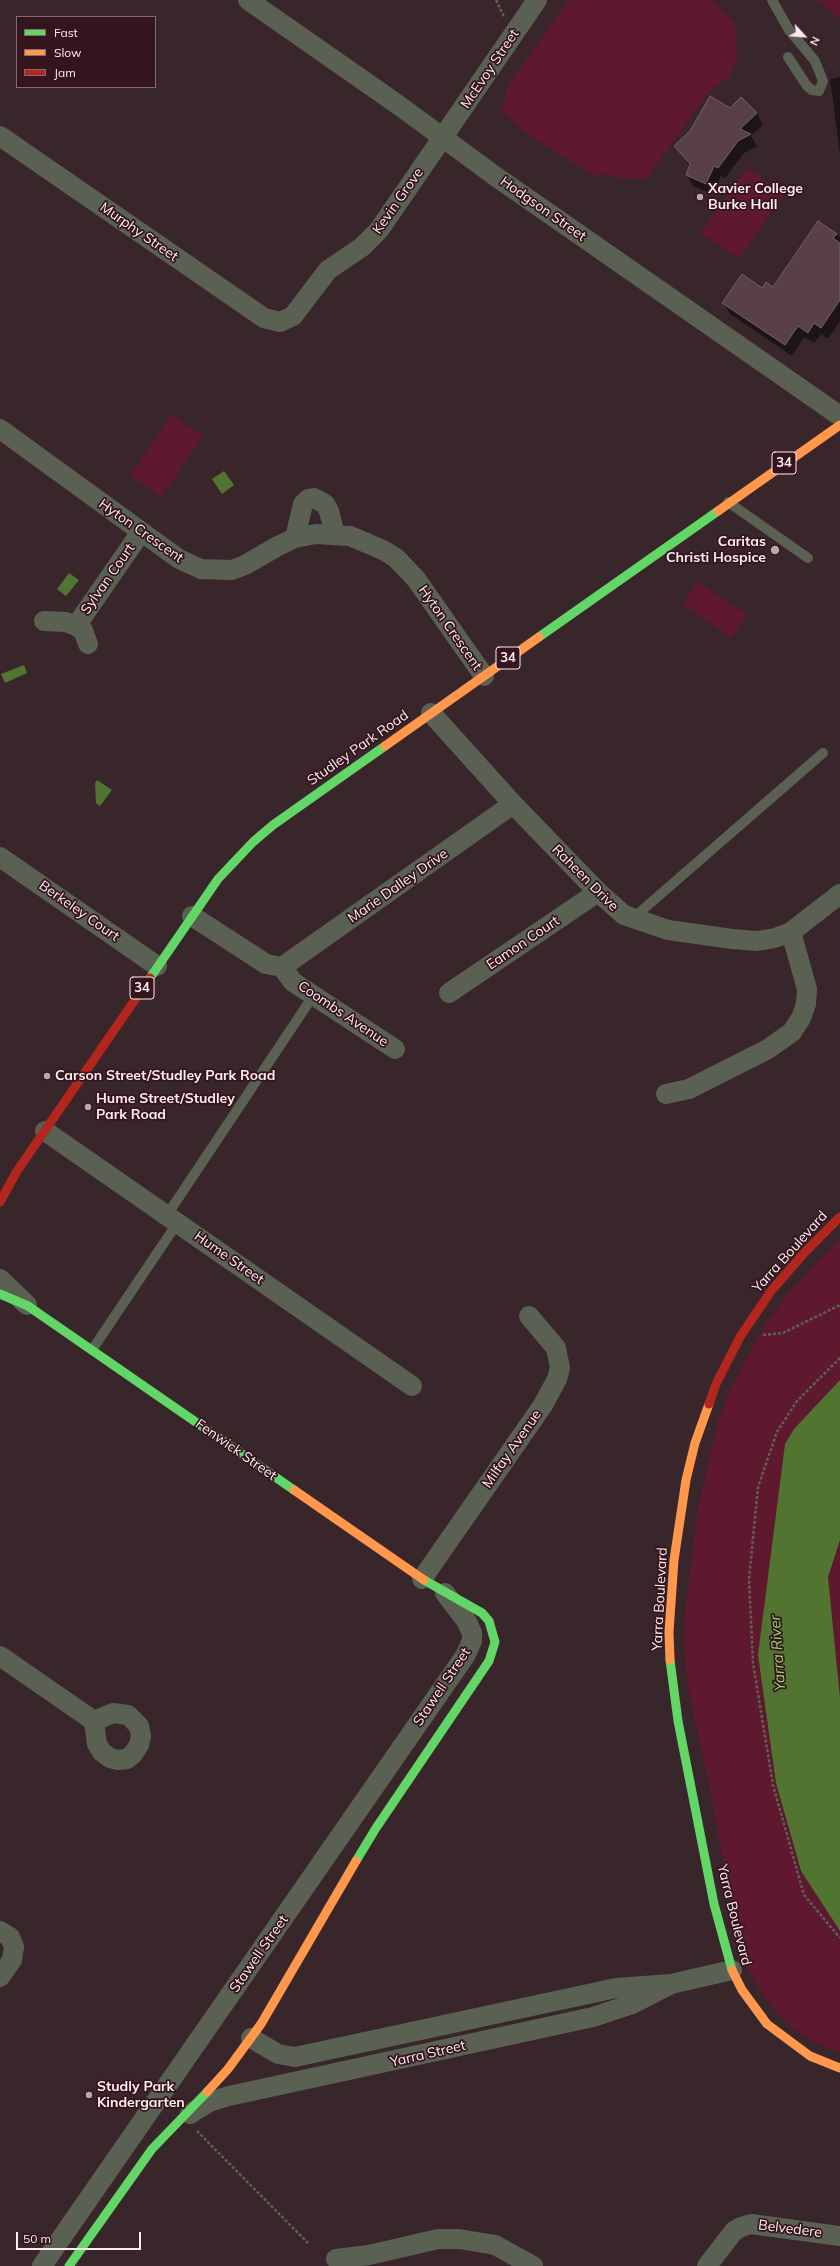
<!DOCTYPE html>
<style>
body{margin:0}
#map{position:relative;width:840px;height:2266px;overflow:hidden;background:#38262a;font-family:Mulish,sans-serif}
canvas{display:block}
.legend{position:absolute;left:16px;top:16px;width:140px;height:72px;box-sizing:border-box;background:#34151d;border:1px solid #856b71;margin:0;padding:5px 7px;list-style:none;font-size:12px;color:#feecef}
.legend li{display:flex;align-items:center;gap:8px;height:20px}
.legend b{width:20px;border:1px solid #856b71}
.north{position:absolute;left:784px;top:16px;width:40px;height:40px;-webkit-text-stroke:3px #34151d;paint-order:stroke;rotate:116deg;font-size:11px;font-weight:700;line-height:16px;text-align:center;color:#feecef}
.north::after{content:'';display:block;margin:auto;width:14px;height:18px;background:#feecef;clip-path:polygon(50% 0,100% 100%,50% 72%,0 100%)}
.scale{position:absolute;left:16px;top:2232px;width:125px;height:18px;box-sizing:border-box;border:2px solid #feecef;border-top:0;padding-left:5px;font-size:12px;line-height:14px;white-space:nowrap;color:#feecef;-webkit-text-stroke:3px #34151d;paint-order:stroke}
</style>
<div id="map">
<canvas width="840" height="2266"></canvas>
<ul class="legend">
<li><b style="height:5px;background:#63d668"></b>Fast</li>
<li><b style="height:5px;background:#ff974d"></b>Slow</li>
<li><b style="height:5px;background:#b3261e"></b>Jam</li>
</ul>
<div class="north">N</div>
<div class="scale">50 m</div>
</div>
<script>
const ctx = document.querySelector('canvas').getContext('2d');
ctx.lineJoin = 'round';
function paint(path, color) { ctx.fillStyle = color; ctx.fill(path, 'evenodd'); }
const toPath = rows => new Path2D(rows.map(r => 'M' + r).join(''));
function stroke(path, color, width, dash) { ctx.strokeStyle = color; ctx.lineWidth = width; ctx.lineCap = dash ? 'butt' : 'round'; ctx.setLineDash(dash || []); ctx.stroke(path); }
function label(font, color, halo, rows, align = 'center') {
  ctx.font = font + ' Mulish,sans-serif'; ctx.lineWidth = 3.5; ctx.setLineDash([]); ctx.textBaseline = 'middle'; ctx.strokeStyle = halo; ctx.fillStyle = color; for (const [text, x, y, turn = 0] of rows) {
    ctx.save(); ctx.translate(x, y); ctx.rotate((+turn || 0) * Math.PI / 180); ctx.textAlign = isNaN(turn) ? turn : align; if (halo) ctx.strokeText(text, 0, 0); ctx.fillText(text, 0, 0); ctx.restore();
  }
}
paint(toPath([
 [569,0,713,0,736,25,737,58,731,75,709,92,647,178,620,178,608,174,594,176,524,132,502,111,508,85],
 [816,0,840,0,840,18,829,10],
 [747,168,784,194,739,259,700,233],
 [172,414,203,436,161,497,130,475],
 [698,582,747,615,731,638,683,604],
 [840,1239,840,1380,794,1429,785,1444,776,1783,801,1871,840,1931,840,2053,814,2042,793,2029,775,2011,759,1989,746,1966,738,1944,712,1800,688,1687,684,1644,685,1611,698,1508,718,1421,730,1390,765,1325,789,1292],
 [840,1540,840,1698,828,1577]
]), '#5f192e');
paint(toPath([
 [224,471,234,485,222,494,212,479],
 [69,573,79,580,66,596,57,589],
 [24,665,27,673,5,683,1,674],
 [97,780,112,790,100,806,96,803,95,783],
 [840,1380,840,1540,828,1577,840,1698,840,1931,801,1871,776,1783,758,1655,785,1444,794,1429]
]), '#517531');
paint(toPath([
 [840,77,840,153,830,79],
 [730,109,757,113,763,125,751,136,757,146,744,153,725,178,721,176,712,194,693,186,687,175,690,167,675,146],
 [818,222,840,237,840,321,828,339,821,334,814,343,804,337,792,356,730,314,724,303,763,289,773,289]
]), '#0007');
const building = toPath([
 [710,96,730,108,741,97,757,113,740,129,751,134,738,141,718,168,714,166,706,184,686,175,690,164,674,146,690,131,710,96],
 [818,221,837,234,833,238,840,243,840,300,821,328,814,323,808,333,798,326,785,345,722,303,742,274,762,288,766,282,773,287,818,221]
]);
paint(building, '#594047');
stroke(building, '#716164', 1);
stroke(toPath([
 [496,0,504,17],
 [763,1335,783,1333,840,1305],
 [840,1358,797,1401,777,1432,758,1487,749,1579,753,1663,773,1785,804,1895,840,1938],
 [197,2131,308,2243]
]), '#605f58', 2.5, [3, 2]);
stroke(toPath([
 [772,0,789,30,815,61,823,81,819,91,812,90,807,86,788,57],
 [728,502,808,558],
 [632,919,823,753],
 [167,1215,313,996],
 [92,1350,178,1222]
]), '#5a6052', 10);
stroke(toPath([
 [248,0,397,104,495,176,840,416],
 [0,136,264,318,280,322,293,316,328,270,362,247,379,230,537,0],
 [0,429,179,559,201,569,232,570,245,565,278,546,295,538,316,534,350,536,383,550,396,558,416,579,484,676],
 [295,538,303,504,308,499,314,498,325,504,329,511,335,534],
 [44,621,66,622,76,626,83,630,88,644],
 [76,626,141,532],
 [431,713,513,804,598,892,624,915,668,930,732,939,757,941,775,938,791,932,807,989,806,1004,801,1018,792,1032,768,1049,689,1089,666,1094],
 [0,857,157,966],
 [192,916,266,964,282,967,293,982,395,1049],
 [791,932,840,894],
 [282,967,513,804],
 [449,993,598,892],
 [45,1131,412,1386],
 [0,1279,27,1305],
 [422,1579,543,1405,557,1379,560,1368,556,1348,529,1316],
 [0,1656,94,1721],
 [113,1713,128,1715,139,1726,141,1736,139,1745,133,1754,127,1759,118,1760,110,1758,102,1752,97,1744,94,1721,113,1713],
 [0,1931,10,1937,14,1947,12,1960,0,1977],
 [251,2038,278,2054,295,2057,616,1988,671,1984,732,1970],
 [190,2114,209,2102,229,2096,593,2017,632,2004,671,1984],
 [336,2259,369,2255,438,2239,459,2239,495,2245,533,2266],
 [42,2266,465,1656,472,1641,472,1633,467,1622,445,1593],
 [707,2266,734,2231,741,2227,751,2224,840,2236]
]), '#5a6052', 20);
stroke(toPath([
 [539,637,718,511],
 [150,978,218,879,253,842,273,825,385,746],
 [0,1294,28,1306,294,1490],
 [670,1660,678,1721,714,1904,732,1970],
 [356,1861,376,1828,489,1661,495,1642,489,1621,482,1613,424,1580],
 [69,2266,152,2149,207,2092]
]), '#63d668', 9);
stroke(toPath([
 [718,511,840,425],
 [385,746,539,637],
 [294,1490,424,1580],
 [670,1660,669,1632,674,1560,686,1480,695,1443,709,1404],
 [732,1970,742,1990,767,2024,810,2056,840,2068],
 [207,2092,228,2069,261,2024,356,1861]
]), '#ff974d', 9);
stroke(toPath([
 [0,1202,17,1171,150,978],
 [709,1404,716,1384,740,1337,771,1291,806,1251,840,1217]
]), '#b3261e', 9);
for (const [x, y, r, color] of [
 [700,197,4,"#b9a7aa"],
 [775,550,5,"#b9a7aa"],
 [47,1076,4,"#b9a7aa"],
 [88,1107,4,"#b9a7aa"],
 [89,2095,4,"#b9a7aa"]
]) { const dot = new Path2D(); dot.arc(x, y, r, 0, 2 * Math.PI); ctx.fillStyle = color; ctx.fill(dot); stroke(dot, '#34151d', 1.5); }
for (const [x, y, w] of [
 [784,463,24],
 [508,658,24],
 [142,988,24]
]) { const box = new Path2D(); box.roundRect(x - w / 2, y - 11, w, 22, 3); ctx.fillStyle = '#34151d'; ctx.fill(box); stroke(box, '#feecef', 1); }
label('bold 13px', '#feecef', null, [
 ["34",784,463],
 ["34",508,658],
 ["34",142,988]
]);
label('14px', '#feecef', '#34151d', [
 ["McEvoy Street",490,69,-56],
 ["Kevin Grove",398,201,-55],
 ["Hodgson Street",543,209,35],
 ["Murphy Street",139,232,35],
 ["Hyton Crescent",141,531,35],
 ["Sylvan Court",108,579,-55],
 ["Hyton Crescent",450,628,55],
 ["Studley Park Road",358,748,-35],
 ["Raheen Drive",585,878,45],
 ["Marie Dalley Drive",398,886,-35],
 ["Berkeley Court",79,911,35],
 ["Eamon Court",523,943,-34],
 ["Coombs Avenue",343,1014,34],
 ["Yarra Boulevard",790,1252,-48],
 ["Hume Street",229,1258,35],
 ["Milfay Avenue",512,1449,-55],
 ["Fenwick Street",236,1450,35],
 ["Yarra Boulevard",660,1599,-87],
 ["Stawell Street",442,1687,-56],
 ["Yarra Boulevard",734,1915,76],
 ["Stawell Street",259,1954,-55],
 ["Yarra Street",428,2054,-13],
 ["Belvedere",790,2229,7]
]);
label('bold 14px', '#feecef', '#34151d', [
 ["Xavier College",708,189],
 ["Burke Hall",708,205],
 ["Caritas",766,542,"right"],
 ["Christi Hospice",766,558,"right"],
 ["Carson Street/Studley Park Road",55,1076],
 ["Hume Street/Studley",96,1099],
 ["Park Road",96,1115],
 ["Studly Park",97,2087],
 ["Kindergarten",97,2103]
], 'left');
label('italic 15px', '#9bd46f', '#34151d', [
 ["Yarra River",778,1653,-94]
]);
</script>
